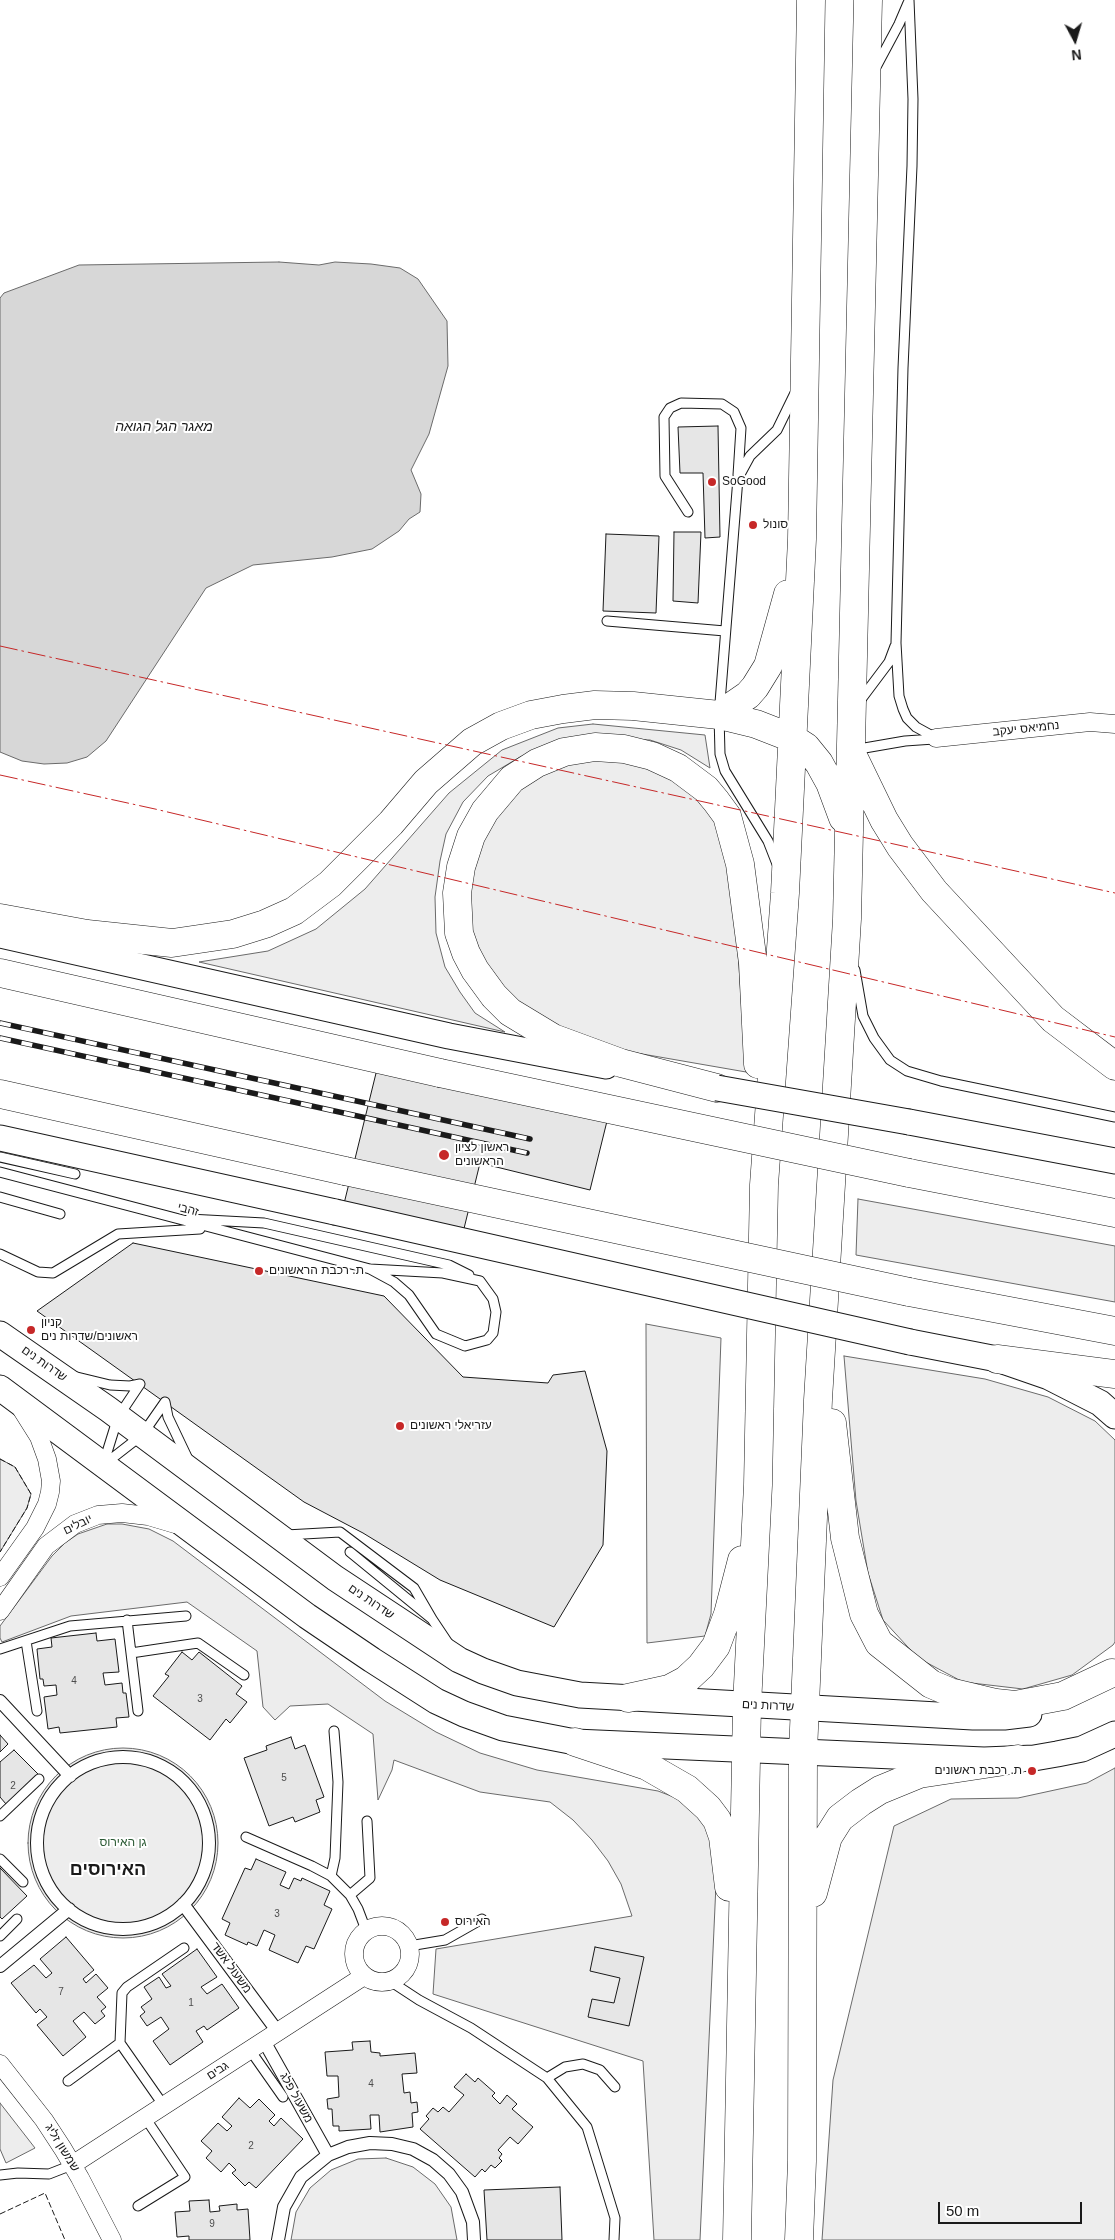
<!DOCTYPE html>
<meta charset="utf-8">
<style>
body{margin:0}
#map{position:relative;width:1115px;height:2240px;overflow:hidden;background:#fff;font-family:Helvetica,sans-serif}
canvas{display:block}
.north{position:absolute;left:1050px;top:15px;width:50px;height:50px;-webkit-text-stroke:4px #fff;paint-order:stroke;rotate:174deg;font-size:14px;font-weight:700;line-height:20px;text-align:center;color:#1a1a1a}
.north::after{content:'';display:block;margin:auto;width:18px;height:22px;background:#1a1a1a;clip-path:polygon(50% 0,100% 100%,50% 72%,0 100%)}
.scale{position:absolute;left:938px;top:2202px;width:144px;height:22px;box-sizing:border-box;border:2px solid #1a1a1a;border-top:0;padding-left:6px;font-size:15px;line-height:18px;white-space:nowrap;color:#1a1a1a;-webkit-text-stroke:4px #fff;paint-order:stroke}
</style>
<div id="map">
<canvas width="1115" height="2240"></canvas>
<div class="north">N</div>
<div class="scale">50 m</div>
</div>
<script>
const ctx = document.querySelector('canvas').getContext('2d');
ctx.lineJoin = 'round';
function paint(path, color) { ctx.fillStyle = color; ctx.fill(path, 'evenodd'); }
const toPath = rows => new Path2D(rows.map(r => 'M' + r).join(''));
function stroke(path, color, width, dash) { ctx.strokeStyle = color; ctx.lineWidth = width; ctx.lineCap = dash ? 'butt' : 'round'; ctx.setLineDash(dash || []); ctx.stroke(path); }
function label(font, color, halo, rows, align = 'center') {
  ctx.font = font + ' Helvetica,Heebo,sans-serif'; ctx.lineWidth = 4; ctx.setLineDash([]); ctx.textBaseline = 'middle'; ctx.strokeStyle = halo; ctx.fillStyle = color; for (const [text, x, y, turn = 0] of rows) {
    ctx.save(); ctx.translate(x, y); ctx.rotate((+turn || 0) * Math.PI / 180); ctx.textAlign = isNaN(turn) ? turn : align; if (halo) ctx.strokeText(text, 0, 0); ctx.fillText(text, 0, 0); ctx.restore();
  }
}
const green = toPath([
 [593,724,705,735,710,768,681,750,650,740,587,738,546,746,520,757,488,776,463,802,446,834,440,861,435,897,436,933,445,967,460,992,475,1013,505,1032,199,962,268,951,316,929,365,889,449,793,502,750,558,728,593,724],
 [596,759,622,761,648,767,671,778,698,798,711,813,718,830,734,892,746,1072,625,1051,558,1027,518,1002,489,970,471,931,468,894,482,840,494,817,520,789,542,773,567,764,596,759],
 [858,1199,1115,1246,1115,1302,856,1255,858,1199],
 [646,1324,721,1338,711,1614,705,1636,647,1643,646,1324],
 [844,1356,985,1379,1048,1397,1095,1421,1115,1440,1115,1642,1113,1645,1072,1675,1023,1689,963,1682,918,1658,883,1620,868,1573,856,1501,844,1356],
 [0,1459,15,1467,31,1494,27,1508,0,1552,0,1459],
 [107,1524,122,1524,149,1529,173,1541,385,1701,436,1732,480,1753,537,1770,658,1791,679,1799,695,1812,707,1829,711,1841,716,1884,700,2240,654,2240,643,2061,433,1994,436,1949,632,1916,621,1884,608,1861,592,1840,573,1820,550,1802,480,1792,394,1760,392,1770,378,1800,373,1734,328,1704,290,1706,275,1720,263,1707,257,1651,187,1602,71,1616,2,1642,0,1638,0,1626,52,1556,65,1543,78,1534,107,1524],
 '28 1843a95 95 0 1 1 190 0a95 95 0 1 1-190 0Z',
 [1115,1768,1115,2240,822,2240,833,2080,894,1826,951,1799,1018,1798,1087,1783,1115,1768],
 [0,2103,35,2148,6,2163,0,2149,0,2103],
 [386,2158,413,2167,435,2184,451,2207,457,2240,291,2240,296,2212,310,2188,331,2170,358,2159,386,2158]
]);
paint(green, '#ededed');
stroke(green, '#6a6a6a', 1);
const water = toPath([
 [279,262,319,265,335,262,371,264,400,268,418,279,447,321,448,366,429,434,411,470,421,494,420,512,409,519,399,531,372,549,332,557,253,565,206,588,106,741,87,757,67,763,44,764,22,761,0,752,0,298,4,293,79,265,279,262]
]);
paint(water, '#d7d7d7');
stroke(water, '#6a6a6a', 1);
const building = toPath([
 [718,426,720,537,705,538,703,473,680,473,678,427,718,426],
 [674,532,701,532,698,603,673,601,674,532],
 [606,534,659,536,656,613,603,611,606,534],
 [379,1061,608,1117,590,1190,480,1163,459,1249,340,1220,379,1061],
 [133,1243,384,1296,463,1377,548,1383,553,1375,585,1371,607,1451,603,1545,554,1627,440,1580,363,1533,304,1502,37,1311,133,1243],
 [96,1633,97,1641,115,1639,119,1672,103,1673,105,1685,122,1683,123,1693,126,1693,129,1717,116,1718,117,1727,60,1733,59,1727,48,1729,44,1697,57,1695,56,1685,44,1686,43,1679,40,1679,37,1649,52,1647,51,1638,96,1633],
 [182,1652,192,1660,199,1652,242,1686,236,1694,247,1702,230,1723,226,1719,210,1740,153,1696,169,1676,165,1674,182,1652],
 [0,1735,8,1744,0,1752,0,1735],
 [291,1737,295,1749,305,1745,324,1797,316,1800,320,1812,295,1822,293,1817,269,1826,244,1758,267,1750,266,1746,291,1737],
 [14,1750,38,1774,6,1804,0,1797,0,1762,14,1750],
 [256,1859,286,1872,280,1885,289,1889,294,1878,301,1881,302,1878,330,1891,324,1905,332,1909,314,1949,306,1946,298,1963,269,1950,275,1935,264,1930,257,1946,248,1942,247,1945,225,1935,230,1923,222,1919,245,1868,251,1870,256,1859],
 [0,1868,27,1896,2,1919,0,1917,0,1868],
 [66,1937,94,1970,83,1979,86,1983,96,1974,108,1988,97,1997,106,2007,101,2011,105,2016,95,2024,84,2012,73,2021,86,2037,63,2056,37,2025,47,2017,40,2009,36,2013,11,1983,34,1965,46,1978,52,1973,40,1959,66,1937],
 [595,1947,644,1957,629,2026,588,2017,592,1999,614,2003,620,1978,590,1971,595,1947],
 [197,1949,217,1977,201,1987,207,1994,222,1984,239,2008,207,2030,204,2026,196,2031,203,2042,170,2065,153,2041,169,2029,161,2017,147,2026,140,2016,145,2012,141,2007,152,1999,144,1987,159,1977,166,1988,171,1986,162,1974,197,1949],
 [370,2041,371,2052,380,2053,380,2056,415,2053,417,2073,402,2074,404,2093,410,2092,411,2103,417,2102,418,2112,412,2113,413,2127,380,2132,379,2115,370,2115,371,2129,339,2131,339,2126,333,2126,332,2109,328,2109,327,2099,339,2097,338,2076,327,2076,325,2052,353,2050,352,2042,370,2041],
 [466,2074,475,2082,478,2078,495,2093,492,2096,500,2104,507,2095,517,2104,512,2109,533,2127,518,2144,510,2137,498,2150,502,2154,499,2158,502,2161,495,2168,491,2165,485,2172,482,2169,475,2177,420,2129,429,2119,426,2116,433,2108,438,2112,443,2107,449,2112,464,2095,454,2087,466,2074],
 [239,2098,250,2108,259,2099,275,2115,269,2121,274,2126,281,2118,303,2139,256,2188,249,2182,245,2186,232,2173,236,2170,229,2163,221,2172,206,2158,212,2151,201,2141,218,2123,227,2131,232,2126,222,2117,239,2098],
 [560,2187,562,2240,487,2240,484,2190,560,2187],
 [209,2200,210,2212,220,2211,219,2206,237,2204,237,2210,248,2209,250,2240,189,2240,189,2236,177,2237,175,2212,190,2211,189,2201,209,2200]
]);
paint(building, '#e6e6e6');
stroke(building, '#1a1a1a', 1);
const service = toPath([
 [909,0,913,99,912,166,903,368,896,643,899,696,903,709,907,718,916,727,936,738],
 [875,69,899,24,908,3],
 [688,512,665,476,664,417,670,408,681,403,722,404,734,412,741,428,738,475],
 [607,621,725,631],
 [859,702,889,662,895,646],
 [853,750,905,741,934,739],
 [777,864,768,841,725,771,720,754,719,715,738,478,750,456,777,430,796,391],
 [855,970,863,1016,874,1038,890,1060,907,1071,941,1081,1115,1117],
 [0,1157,75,1174],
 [0,1172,370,1269,443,1273,480,1281,493,1299,496,1312,493,1333,487,1340,465,1346,436,1334,409,1295,394,1282,370,1269],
 [0,1197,60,1214],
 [189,1219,264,1223,449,1265,469,1275],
 [0,1254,38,1272,53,1273,118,1234,200,1229],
 [77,1377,110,1385,130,1386,140,1384],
 [165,1402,168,1417,187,1457],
 [104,1462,118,1417,140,1384],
 [106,1463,142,1435,165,1402],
 [286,1535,340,1532,414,1588,432,1619],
 [350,1552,432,1619,448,1643],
 [127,1620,138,1711],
 [26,1641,37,1711],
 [0,1649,70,1626,186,1616],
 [131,1653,198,1643,244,1675],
 [0,1816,39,1779],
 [246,1837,312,1866,331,1876,350,1895,358,1909,366,1930],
 [0,1859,23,1882],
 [331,1876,335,1858,338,1782,334,1731],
 [350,1895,370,1878,367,1821],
 [0,1936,17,1919],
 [409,1946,445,1940,482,1919],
 [390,1981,419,2000,471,2028,547,2078,587,2127,615,2218,614,2240],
 [250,2050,283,2097],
 [547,2078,565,2067,583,2064,600,2070,615,2087],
 [68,2081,120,2043],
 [164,2106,120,2043,122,1993,127,1987,184,1948],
 [0,2175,18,2173,49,2174,72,2165],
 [138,2206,185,2177,146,2119]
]);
const pedestrian = toPath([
 [0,1701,70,1776],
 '37 1843a86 86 0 1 1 172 0a86 86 0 1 1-172 0Z',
 [183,1904,278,2032],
 [0,1966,69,1909],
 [264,2041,328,2155],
 [278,2240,284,2207,301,2177,328,2155,348,2147,370,2143,392,2144,413,2149,433,2160,449,2174,462,2192,473,2222,474,2240]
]);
const minor = toPath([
 [936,738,1090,722,1115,724],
 [0,1577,35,1528,47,1504,50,1492,51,1481,47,1459,39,1437,22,1410],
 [0,1611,46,1546,75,1524,98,1515,122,1513,148,1516,175,1524],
 '354 1954a28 28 0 1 1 56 0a28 28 0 1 1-56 0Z',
 [0,2064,44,2120,63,2149,80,2178,112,2240],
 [72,2165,364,1976]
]);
const secondary = toPath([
 [0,935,449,1036,606,1066],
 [909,1122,1115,1161],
 [0,1138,335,1212],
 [0,1334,108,1409,335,1578,459,1660,483,1671,517,1683,580,1695,973,1717,1004,1717,1029,1714],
 [910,1342,997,1359,1049,1377,1100,1403,1115,1416],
 [0,1388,307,1616,372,1660,436,1701,464,1714,503,1728,575,1742,984,1760,1034,1758,1057,1754,1082,1749,1115,1734]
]);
const primary = toPath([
 [719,715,748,695,755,687,768,666,788,594],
 [852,754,884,820,900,846,934,891,1053,1019,1115,1066],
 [0,918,87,934,172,943,233,934,265,924,294,911,330,884,391,823,426,782,472,742,501,726,531,715,563,709,595,705,633,706,719,715,756,724,792,738,806,747,819,763,830,783,843,818],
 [717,1088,621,1063,553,1038,510,1012,494,996,475,970,466,953,459,933,457,893,461,867,471,836,485,811,512,779,537,763,564,752,595,747,624,749,652,756,678,768,706,789,716,801,727,816,740,864,753,963,758,1064],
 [832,1423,845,1538,864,1614,879,1643,931,1684,950,1692,996,1703,1015,1705,1063,1696,1112,1673],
 [628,1698,669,1689,686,1680,701,1666,716,1646,728,1614,742,1560],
 [575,1742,647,1766,687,1789,708,1808,717,1820,723,1837,729,1887],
 [813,1893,828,1837,840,1818,861,1802,880,1790,919,1774,1018,1759],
 [737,2240,747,1705,758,1485,764,1185,785,893,802,539,811,0],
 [799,2240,802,2161,803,1752,818,1400,847,919,868,0]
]);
const motorway = toPath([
 [0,973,440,1073],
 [0,1094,345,1171],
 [909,1173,1115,1213],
 [909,1292,1115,1331],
 [997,1359,1115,1374]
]);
stroke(service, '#1a1a1a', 11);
stroke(pedestrian, '#1a1a1a', 14);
stroke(minor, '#1a1a1a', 19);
stroke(secondary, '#1a1a1a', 27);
stroke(primary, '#1a1a1a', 29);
stroke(motorway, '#1a1a1a', 29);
stroke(service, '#fff', 9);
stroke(pedestrian, '#fff', 12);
stroke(minor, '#fff', 18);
stroke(secondary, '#fff', 25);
stroke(primary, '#fff', 28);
stroke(motorway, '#fff', 28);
const rail = toPath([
 [0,1023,530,1139],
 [0,1038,527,1153]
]);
stroke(rail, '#1a1a1a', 5.5);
stroke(rail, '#fff', 4, [11]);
const secondaryBridge = toPath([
 [717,1088,909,1122],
 [335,1212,910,1342]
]);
const motorwayBridge = toPath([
 [440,1073,909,1173],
 [345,1171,909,1292]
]);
stroke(secondaryBridge, '#1a1a1a', 27, []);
stroke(motorwayBridge, '#1a1a1a', 29, []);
stroke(secondaryBridge, '#fff', 25);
stroke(motorwayBridge, '#fff', 28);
stroke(toPath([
 [0,1459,15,1467,31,1494,27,1508,0,1552],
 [0,2214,45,2193,65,2240]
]), '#1a1a1a', 1, [6, 2.5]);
stroke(toPath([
 [0,646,1115,893],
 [0,775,155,809,1115,1037]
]), '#c62828', 1, [18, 4, 2.5, 4]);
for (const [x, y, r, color] of [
 [712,482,5,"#c62828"],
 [753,525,5,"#c62828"],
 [444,1155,6,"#c62828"],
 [259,1271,5,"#c62828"],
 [31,1330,5,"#c62828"],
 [400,1426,5,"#c62828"],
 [1032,1771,5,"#c62828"],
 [445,1922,5,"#c62828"]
]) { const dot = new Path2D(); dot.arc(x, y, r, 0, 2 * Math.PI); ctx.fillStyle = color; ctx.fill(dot); stroke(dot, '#fff', 2); }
label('10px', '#4d4d4d', null, [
 ["4",74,1681],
 ["3",200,1699],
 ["5",284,1778],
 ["2",13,1786],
 ["3",277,1914],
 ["7",61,1992],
 ["1",191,2003],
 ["4",371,2084],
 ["2",251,2146],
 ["9",212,2224]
]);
label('12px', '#1a1a1a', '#fff', [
 ["SoGood",722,482],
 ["סונול",763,525],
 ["ראשון לציון",455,1148],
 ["הראשונים",455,1162],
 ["ת. רכבת הראשונים",269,1271],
 ["קניון",41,1323],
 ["ראשונים/שדרות נים",41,1337],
 ["עזריאלי ראשונים",410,1426],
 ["ת. רכבת ראשונים",1022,1771,"right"],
 ["האירוס",455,1922]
], 'left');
label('12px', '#1a1a1a', '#fff', [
 ["נחמיאס יעקב",1026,729,-6],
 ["זהבי",188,1210,15],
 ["שדרות נים",44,1364,35],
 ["יובלים",78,1525,-26],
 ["שדרות נים",371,1602,34],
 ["שדרות נים",768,1706,3],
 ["משעול אשד",231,1968,54],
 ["גבים",218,2071,-33],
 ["משעול פלג",296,2098,61],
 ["שמשון זליג",62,2148,58]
]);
label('12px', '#2b5a34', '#fff', [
 ["גן האירוס",123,1843]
]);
label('italic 14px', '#1a1a1a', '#fff', [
 ["מאגר הגל הגואה",164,427]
]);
label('bold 18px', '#1a1a1a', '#fff', [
 ["האירוסים",108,1870]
]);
</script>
